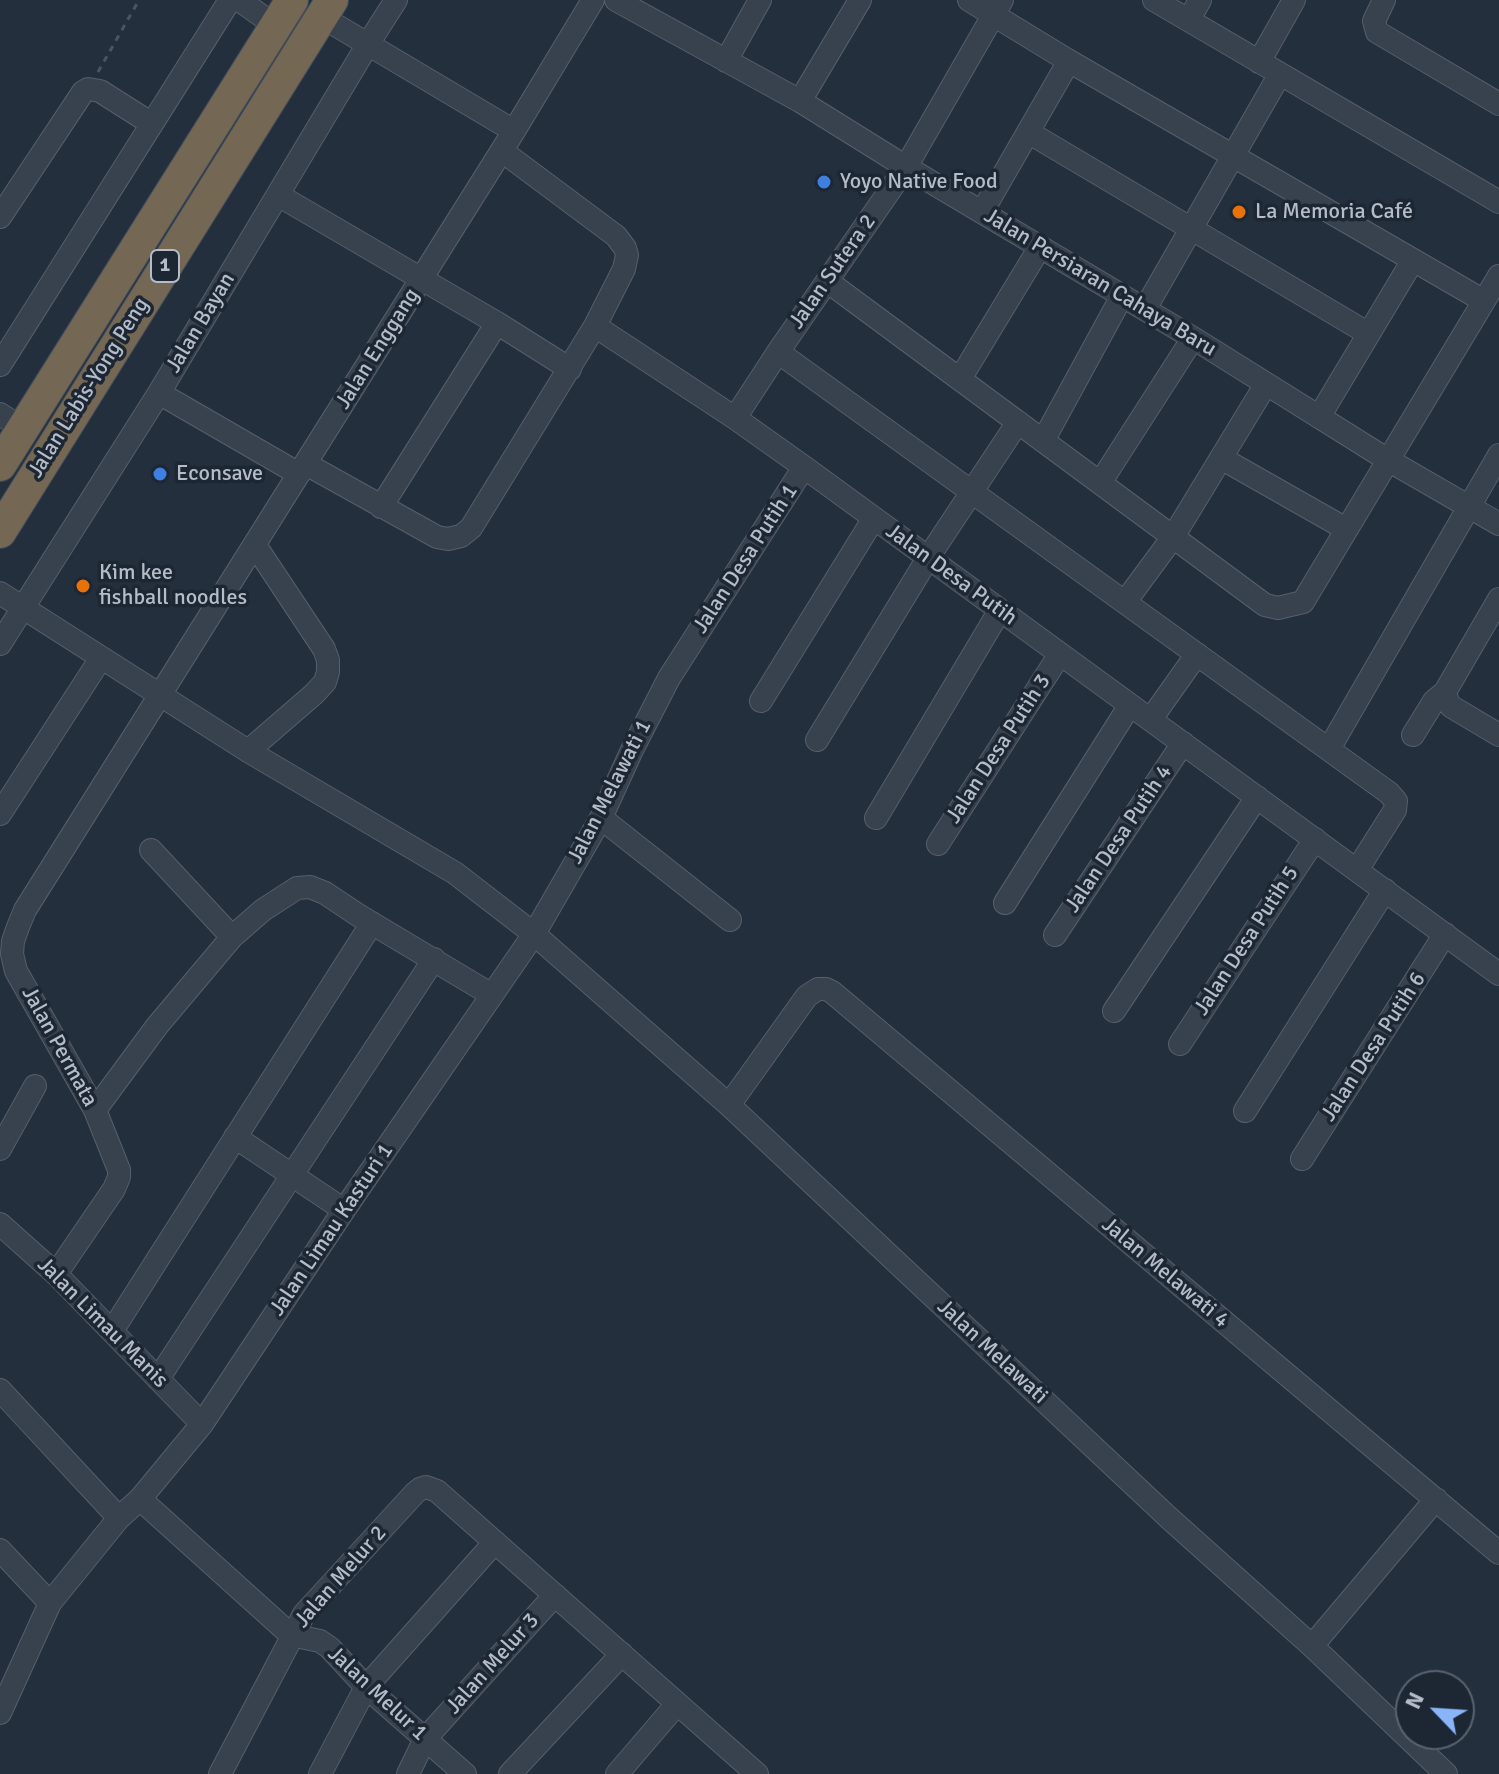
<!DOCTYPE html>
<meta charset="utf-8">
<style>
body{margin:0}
#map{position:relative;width:1499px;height:1774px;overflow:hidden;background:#242f3e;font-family:Signika,sans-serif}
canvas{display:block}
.north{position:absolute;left:1395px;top:1670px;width:80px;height:80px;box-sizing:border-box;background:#1d2633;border:2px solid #59626f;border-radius:50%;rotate:295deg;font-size:22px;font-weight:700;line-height:32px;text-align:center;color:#b4bcc9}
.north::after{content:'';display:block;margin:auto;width:28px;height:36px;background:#8ab4f8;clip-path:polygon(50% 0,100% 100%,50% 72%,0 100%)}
</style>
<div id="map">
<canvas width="1499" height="1774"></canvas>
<div class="north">N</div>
</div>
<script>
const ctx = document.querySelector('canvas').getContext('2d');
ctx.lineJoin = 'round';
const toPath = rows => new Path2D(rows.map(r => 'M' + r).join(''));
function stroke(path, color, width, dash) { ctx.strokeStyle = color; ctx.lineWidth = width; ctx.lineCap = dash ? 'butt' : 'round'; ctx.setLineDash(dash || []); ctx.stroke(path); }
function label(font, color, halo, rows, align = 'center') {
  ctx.font = font + ' Signika,sans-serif'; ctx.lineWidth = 7; ctx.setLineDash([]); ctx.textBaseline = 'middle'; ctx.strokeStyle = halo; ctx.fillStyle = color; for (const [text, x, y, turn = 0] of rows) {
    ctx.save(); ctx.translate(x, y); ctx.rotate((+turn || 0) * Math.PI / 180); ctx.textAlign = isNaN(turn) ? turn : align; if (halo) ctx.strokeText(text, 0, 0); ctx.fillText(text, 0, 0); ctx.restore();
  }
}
const minor = toPath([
 [239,0,276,26],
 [616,0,800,101,906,167,1193,338,1388,460,1499,524],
 [969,0,1069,61,1484,301],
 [1154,0,1499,202],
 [1384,0,1374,21,1377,32,1499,104],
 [322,17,514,131],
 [1189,20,1200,0],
 [726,61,760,0],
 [1259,62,1294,0],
 [800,101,860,0],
 [1028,132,1369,334],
 [502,151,616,236,625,248,627,255,624,269,595,326,735,418,804,467,1499,974],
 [278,195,497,323,570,369],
 [982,212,1069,61],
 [0,217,83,92,88,89,100,91,152,124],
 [827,281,1265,605,1278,608,1303,602,1499,276],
 [1145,309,1280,74],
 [778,352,1389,793,1396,801,1395,810,1357,870],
 [0,365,230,0],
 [960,379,1040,247],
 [159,393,299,474],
 [0,414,23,429],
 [1319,417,1413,260],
 [735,418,778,352,906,167,1002,0],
 [1043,441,1122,296],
 [1221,458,1346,529],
 [306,464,437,537,448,539,461,536,471,528,595,326],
 [1100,483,1193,338],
 [381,507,497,323],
 [0,593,248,751,455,873,534,934,729,1105,1169,1518,1312,1646,1446,1774],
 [1499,599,1445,692,1448,703,1452,707,1499,735],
 [1125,602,1173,537,1266,384],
 [0,644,159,393,368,44,396,0],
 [761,701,874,518],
 [1151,719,1197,654],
 [1413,735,1434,701,1445,692],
 [817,740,928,558,1018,422],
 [1329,749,1499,455],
 [248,751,314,694,325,682,328,672,328,660,324,649,255,545],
 [0,814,101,658],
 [601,818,730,920],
 [876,818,1000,610],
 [938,844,1060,654],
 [151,850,232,937],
 [1005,903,1130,705],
 [1055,935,1183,743],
 [1114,1011,1257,797],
 [1180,1044,1315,839],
 [729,1105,807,996,818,989,826,989,832,992,1499,1553],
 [95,1110,157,1026,232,937,263,910,297,888,310,887,325,893,358,915,492,995],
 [1245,1111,1385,890],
 [235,1137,344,1210],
 [0,1149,35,1086],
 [1302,1159,1445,934],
 [0,1224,56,1274,202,1424],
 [56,1274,114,1189,119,1177,119,1170,95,1110,16,971,12,954,13,941,18,927,25,910,514,131,593,0],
 [112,1331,372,923],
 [158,1379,434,959],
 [0,1390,119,1518],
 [140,1499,291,1635,320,1641,330,1648,366,1687,465,1774],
 [0,1550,50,1603],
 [1312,1646,1436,1499],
 [0,1713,50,1603,119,1518,140,1499,202,1424,344,1210,534,934,601,818,632,750,669,678,804,467],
 [220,1774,304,1614,415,1493,420,1489,426,1487,437,1491,757,1774],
 [320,1774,366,1687,495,1542],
 [408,1774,425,1739,555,1595],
 [510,1774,622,1654],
 [617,1774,677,1704]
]);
const highway = toPath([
 [0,465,292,0],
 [0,532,332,0]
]);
stroke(minor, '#565f6c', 24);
stroke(highway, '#434c59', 34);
stroke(toPath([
 [98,72,139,0]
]), '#44595c', 3, [6, 6]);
stroke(minor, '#38414e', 22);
stroke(highway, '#746855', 32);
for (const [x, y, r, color] of [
 [824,182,8,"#3f7fe0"],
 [1239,212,8,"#e8710a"],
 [160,474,8,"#3f7fe0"],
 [83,586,8,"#e8710a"]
]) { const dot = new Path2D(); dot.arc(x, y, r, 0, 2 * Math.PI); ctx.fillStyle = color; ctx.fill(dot); stroke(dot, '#1d2633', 3); }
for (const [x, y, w] of [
 [165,266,28]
]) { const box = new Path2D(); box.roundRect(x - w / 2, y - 16, w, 32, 6); ctx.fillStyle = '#1d2633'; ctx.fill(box); stroke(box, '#b4bcc9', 2); }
label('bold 20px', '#b4bcc9', null, [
 ["1",165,266]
]);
label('22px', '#b4bcc9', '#1d2633', [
 ["Yoyo Native Food",840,182],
 ["La Memoria Café",1255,212],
 ["Econsave",176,474],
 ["Kim kee",99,573],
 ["fishball noodles",99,598]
], 'left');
label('22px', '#b4bcc9', '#1d2633', [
 ["Jalan Sutera 2",833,272,-55],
 ["Jalan Persiaran Cahaya Baru",1100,283,31],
 ["Jalan Bayan",201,323,-59],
 ["Jalan Enggang",378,349,-58],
 ["Jalan Labis-Yong Peng",89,388,-58],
 ["Jalan Desa Putih 1",746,559,-57],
 ["Jalan Desa Putih",951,575,36],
 ["Jalan Desa Putih 3",999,749,-57],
 ["Jalan Melawati 1",610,792,-63],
 ["Jalan Desa Putih 4",1119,839,-56],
 ["Jalan Desa Putih 5",1247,941,-57],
 ["Jalan Permata",59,1047,61],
 ["Jalan Desa Putih 6",1374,1047,-57],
 ["Jalan Limau Kasturi 1",332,1230,-56],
 ["Jalan Melawati 4",1165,1273,40],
 ["Jalan Limau Manis",102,1323,45],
 ["Jalan Melawati",992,1352,43],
 ["Jalan Melur 2",341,1577,-49],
 ["Jalan Melur 3",493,1664,-48],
 ["Jalan Melur 1",377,1694,43]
]);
</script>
